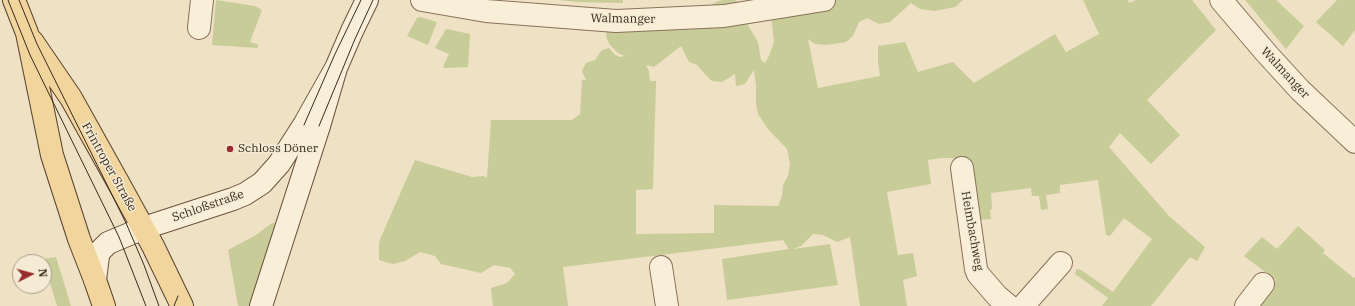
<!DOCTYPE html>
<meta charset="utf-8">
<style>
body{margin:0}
#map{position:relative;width:1355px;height:306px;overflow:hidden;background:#eee1c4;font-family:"IBM Plex Serif",serif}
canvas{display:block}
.north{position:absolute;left:12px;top:254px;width:40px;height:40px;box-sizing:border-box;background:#f5ebd4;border:1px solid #aa9e8c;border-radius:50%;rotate:84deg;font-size:11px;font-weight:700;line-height:16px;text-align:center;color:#392b1f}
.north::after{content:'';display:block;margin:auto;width:14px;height:18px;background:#982b2e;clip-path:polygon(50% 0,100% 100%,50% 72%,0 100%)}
</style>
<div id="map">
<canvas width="1355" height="306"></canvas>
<div class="north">N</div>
</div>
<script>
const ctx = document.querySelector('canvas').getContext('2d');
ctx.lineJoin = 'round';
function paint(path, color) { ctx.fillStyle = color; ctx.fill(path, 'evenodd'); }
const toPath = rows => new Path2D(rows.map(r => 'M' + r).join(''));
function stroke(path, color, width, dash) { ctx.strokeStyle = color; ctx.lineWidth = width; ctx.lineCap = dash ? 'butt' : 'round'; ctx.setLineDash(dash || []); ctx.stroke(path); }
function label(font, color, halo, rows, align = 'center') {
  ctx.font = font + ' "IBM Plex Serif",serif'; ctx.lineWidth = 3; ctx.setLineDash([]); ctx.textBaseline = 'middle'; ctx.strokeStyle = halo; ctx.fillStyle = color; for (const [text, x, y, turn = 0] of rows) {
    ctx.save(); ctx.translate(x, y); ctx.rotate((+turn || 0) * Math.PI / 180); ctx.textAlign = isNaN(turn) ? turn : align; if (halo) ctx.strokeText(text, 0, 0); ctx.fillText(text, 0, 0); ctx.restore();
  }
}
paint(toPath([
 [216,0,255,6,262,10,250,42,259,45,257,48,212,45],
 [559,0,623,0,623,3,578,2],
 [725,0,735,0,744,6,745,20,758,42,761,60,765,63,769,56,774,42,771,16,775,0,963,0,955,7,935,11,920,9,911,3,890,22,879,24,867,18,859,22,853,36,846,42,827,45,815,44,808,39,818,88,880,76,878,63,878,46,905,42,918,72,953,62,974,83,1055,34,1066,52,1099,34,1083,0,1128,0,1129,3,1136,0,1192,0,1216,30,1147,100,1180,135,1151,164,1120,133,1109,147,1169,216,1205,247,1197,261,1190,257,1151,306,1102,306,1108,298,1078,276,1075,274,1076,270,1077,269,1081,270,1113,292,1152,239,1124,218,1110,236,1106,235,1098,180,1060,185,1060,193,1046,195,1048,209,1041,210,1039,196,1032,196,1031,188,991,193,992,209,990,210,991,219,978,220,970,160,961,158,941,158,928,160,931,184,887,192,898,255,913,253,917,276,903,280,907,306,860,306,850,237,837,242,823,235,813,234,801,246,793,249,830,244,838,285,727,300,722,259,789,249,783,240,563,267,568,306,493,306,491,288,507,283,515,274,510,268,494,265,481,273,441,264,435,256,420,252,405,261,392,264,379,260,379,243,381,237,415,160,472,177,483,176,487,178,491,120,572,120,580,114,582,80,586,80,582,71,586,63,595,60,602,50,609,48,615,55,620,57,625,56,618,53,610,45,606,37,607,27,707,7,718,1],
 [681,46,689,62,697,65,703,72,712,81,722,82,735,74,736,86,745,84,754,70,756,85,756,104,758,114,768,129,787,149,790,164,788,176,783,185,782,196,778,206,714,205,714,233,636,234,636,190,653,189,656,81,650,81,649,71,646,65,654,67],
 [1245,0,1276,0,1304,26,1286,49],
 [1337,0,1355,0,1355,30,1343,46,1316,22],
 [420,17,437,22,428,45,407,36,417,18],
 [446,29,470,34,468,67,445,68,443,67,449,54,435,48],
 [272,223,275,223,250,306,238,306,228,250,256,235],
 [1298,226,1325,250,1323,253,1354,278,1355,277,1355,306,1257,306,1276,280,1244,256,1262,237,1277,249],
 [56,257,71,306,57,306,43,259]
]), '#c7cc98');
const street = toPath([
 [422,0,486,11,616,21,724,16,824,0],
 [1221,0,1267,54,1300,90,1355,142],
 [199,28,202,0],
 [962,168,976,269,978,274,997,296,1009,306],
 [661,267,667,306],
 [1023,306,1061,263],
 [1246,306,1263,284]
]);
const secondary = toPath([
 [95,280,98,256,100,251,108,243,144,228,233,199,245,194,262,183,279,164,304,125,336,68],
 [261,306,319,126,336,68,352,31,367,0]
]);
const primary = toPath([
 [14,0,27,33,52,155,79,239,95,280,104,306],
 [32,41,71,98,119,184,153,246,182,306]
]);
stroke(street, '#89725b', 24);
stroke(secondary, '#6b533e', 24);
stroke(primary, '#57402f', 24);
stroke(street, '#f9eed8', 22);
stroke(secondary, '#f9eed8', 22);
stroke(primary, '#f1d59d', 22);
stroke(toPath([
 [8,0,30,55,119,237,146,306],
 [19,0,37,44,126,223,144,265,159,306],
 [304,125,335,54,361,0],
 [319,126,355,39,373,0],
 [174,306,178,296]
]), '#392b1f', 1);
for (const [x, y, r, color] of [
 [230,149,4,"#982b2e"]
]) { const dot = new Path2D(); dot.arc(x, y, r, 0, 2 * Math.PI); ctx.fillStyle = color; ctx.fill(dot); stroke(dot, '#f5ebd4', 1.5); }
label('12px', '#392b1f', '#f5ebd4', [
 ["Walmanger",623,19,1],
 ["Walmanger",1285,73,47],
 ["Frintroper Straße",109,167,61],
 ["Schloßstraße",208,206,-19],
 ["Heimbachweg",972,231,80]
]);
label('12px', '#392b1f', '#f5ebd4', [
 ["Schloss Döner",238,149]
], 'left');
</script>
